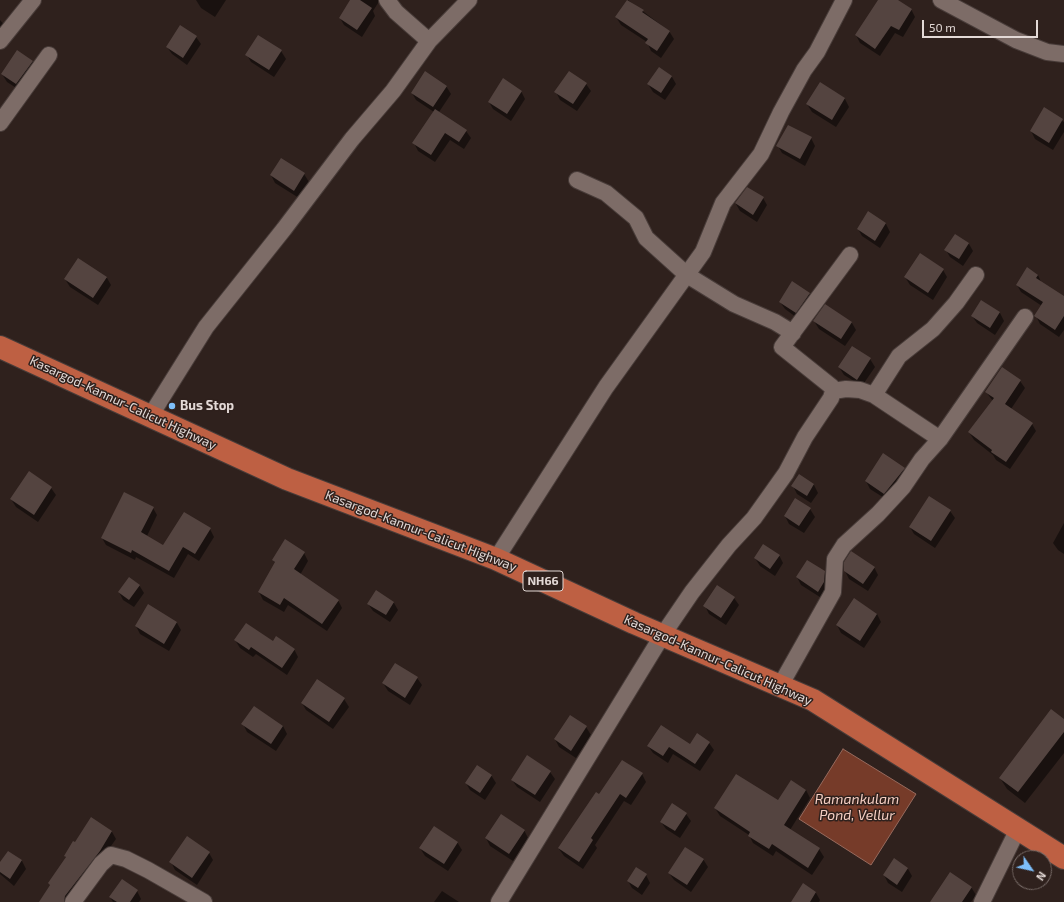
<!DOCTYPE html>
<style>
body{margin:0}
#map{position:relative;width:1064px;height:902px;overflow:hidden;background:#2f211d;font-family:"Exo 2",sans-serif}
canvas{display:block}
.north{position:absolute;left:1012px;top:850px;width:40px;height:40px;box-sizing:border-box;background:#2f211d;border:1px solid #776b67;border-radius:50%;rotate:124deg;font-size:11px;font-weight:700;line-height:16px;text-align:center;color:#e3d9d6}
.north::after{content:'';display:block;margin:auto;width:14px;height:18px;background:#7dbef9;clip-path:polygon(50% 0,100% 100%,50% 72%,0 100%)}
.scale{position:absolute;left:922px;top:20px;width:116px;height:18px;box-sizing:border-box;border:2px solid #e3d9d6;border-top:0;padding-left:5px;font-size:12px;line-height:14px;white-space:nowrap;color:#e3d9d6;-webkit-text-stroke:3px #2f211d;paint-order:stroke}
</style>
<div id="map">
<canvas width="1064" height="902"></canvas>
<div class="north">N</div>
<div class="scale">50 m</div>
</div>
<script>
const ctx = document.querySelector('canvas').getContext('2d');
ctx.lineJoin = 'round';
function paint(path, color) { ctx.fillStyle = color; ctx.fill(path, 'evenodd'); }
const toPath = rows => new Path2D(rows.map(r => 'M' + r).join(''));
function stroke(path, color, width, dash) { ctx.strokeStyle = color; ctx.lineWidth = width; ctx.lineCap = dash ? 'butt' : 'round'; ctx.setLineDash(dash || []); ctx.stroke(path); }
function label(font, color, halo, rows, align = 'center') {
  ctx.font = font + ' "Exo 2",sans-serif'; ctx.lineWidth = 3; ctx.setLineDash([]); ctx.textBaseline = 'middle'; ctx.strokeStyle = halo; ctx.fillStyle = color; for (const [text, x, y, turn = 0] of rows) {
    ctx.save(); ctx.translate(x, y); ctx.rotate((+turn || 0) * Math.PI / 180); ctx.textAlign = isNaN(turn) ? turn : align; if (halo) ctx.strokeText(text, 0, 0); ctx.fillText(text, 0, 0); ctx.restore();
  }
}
const water = toPath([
 [843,749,916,794,871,865,799,819,843,749]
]);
paint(water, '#763b29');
stroke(water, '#976a5d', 1);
paint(toPath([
 [196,0,226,0,215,17,201,8],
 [351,0,380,0,373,11,375,16,362,37,344,25,340,18],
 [628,0,669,31,674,39,661,58,651,51,647,42,621,25,616,17],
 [879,0,896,0,911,9,915,17,903,37,895,33,880,56,860,43,856,35],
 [0,20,8,29,0,40],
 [196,37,201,44,187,65,172,54,167,47],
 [281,51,286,59,274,77,251,62,247,55],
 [33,61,37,69,21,91,7,82,2,74],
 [672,77,676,84,665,100,653,92,648,84],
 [586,84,591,91,577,111,560,100,556,92],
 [820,84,845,99,849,107,836,127,812,112,807,104],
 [446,86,451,94,439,112,466,131,471,138,464,149,450,140,435,162,418,151,414,143,434,112,416,100,412,93],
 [521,91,525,99,511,121,493,109,489,102],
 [1044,109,1064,122,1064,132,1053,150,1035,139,1031,131],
 [811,138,815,146,805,166,782,153,778,146],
 [281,159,304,174,309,182,299,198,275,183,271,175],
 [763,198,767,205,757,222,740,211,736,204],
 [868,213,886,224,890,232,880,248,862,236,858,229],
 [969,244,973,251,963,266,950,257,946,250],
 [943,270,947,277,933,300,910,285,905,277],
 [1038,275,1041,282,1064,297,1064,330,1059,337,1040,324,1036,316,1042,306,1021,292,1017,285],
 [107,278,111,285,98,305,70,287,65,279],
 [809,294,814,301,800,320,785,309,780,302],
 [982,301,1000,313,1004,321,995,335,977,323,972,316],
 [826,306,852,323,856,330,845,346,819,329,814,321],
 [870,359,875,367,862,386,844,375,839,367],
 [1020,381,1025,388,1011,409,1032,424,1036,431,1010,469,996,460,993,455,974,440,969,432,993,401,986,392],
 [904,469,908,476,889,501,870,489,866,481],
 [800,476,814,485,818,493,811,503,797,494,793,486],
 [51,488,56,495,38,522,16,507,11,499],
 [153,508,157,515,147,536,164,546,210,529,214,537,199,561,188,554,174,578,136,557,135,560,106,545,102,538],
 [810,509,815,517,804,533,789,524,785,516],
 [950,511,955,518,935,548,914,534,910,527],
 [1064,523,1064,554,1058,550,1053,543],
 [304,553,308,561,300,575,338,600,342,608,327,631,288,605,284,612,263,600,259,592,276,564,273,560],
 [779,555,783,563,775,576,760,566,755,558],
 [874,567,878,575,868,591,849,579,845,571],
 [824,572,829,580,823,599,801,585,797,577],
 [139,585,144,593,134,607,123,600,119,592],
 [734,598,739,605,726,625,709,614,705,606],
 [394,603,398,610,390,622,373,611,368,604],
 [148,606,177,623,181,630,169,651,140,634,136,626],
 [877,614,881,622,864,648,841,633,837,625],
 [235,640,273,643,294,649,298,657,287,675,256,654,253,657,240,648],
 [417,678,422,685,410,705,388,691,383,683],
 [344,699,349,707,333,729,306,710,302,703],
 [1064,720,1064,753,1025,803,1007,789,1000,778],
 [243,724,283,726,287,734,276,751,247,732],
 [586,727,591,735,576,758,559,747,555,739],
 [709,743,714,750,700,771,673,754,668,763,653,753,648,746,690,746],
 [550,772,555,779,540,802,517,787,512,780],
 [642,774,646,782,631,805,624,801,595,845,597,848,583,869,564,856,559,849,599,796],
 [491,775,496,783,485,800,470,790,466,783],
 [806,790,810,798,790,830,819,849,824,857,812,875,776,851,773,856,753,843,749,835,720,816,715,808,778,801],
 [686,814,691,821,680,838,666,829,661,822],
 [91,819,112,832,116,839,71,902,40,902,66,858,65,856,76,844],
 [524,830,528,838,513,861,490,846,486,838],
 [457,842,462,850,448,871,425,856,420,848],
 [8,852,22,861,26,869,14,886,0,874,0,864],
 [209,853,213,860,197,885,175,870,171,862],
 [703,859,708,867,691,892,674,880,669,873],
 [908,869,912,876,902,892,888,883,884,875],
 [646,875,650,883,642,895,632,888,628,881],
 [803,884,816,893,820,900,819,902,792,902],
 [971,887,976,895,971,902,931,902],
 [137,891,141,899,139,902,113,902,110,897],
 [442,891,459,902,434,902]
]), '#0007');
paint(toPath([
 [350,0,360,0,372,8,357,30,339,18],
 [627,0,644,10,642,12,670,31,657,51,645,43,648,39,615,17],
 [878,0,898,0,912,9,899,30,891,26,875,49,855,35],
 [180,25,197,36,183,58,166,47],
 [258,35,282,50,269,70,245,55],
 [17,50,33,61,16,84,1,74],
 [659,67,672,76,661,93,647,84],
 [425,71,447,86,433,107,411,93],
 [569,71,587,83,573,104,554,92],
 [503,78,522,91,507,114,488,102],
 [820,82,845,98,832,120,806,104],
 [1044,107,1063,119,1049,143,1030,131],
 [435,109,467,130,459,142,445,133,431,155,412,143],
 [788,125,812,137,800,159,776,146],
 [281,158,305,173,294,191,270,175],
 [747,187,764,197,753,215,735,203],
 [868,211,886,223,875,241,857,229],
 [955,234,969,243,959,259,944,250],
 [920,253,944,269,928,293,904,277],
 [78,258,107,277,93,298,64,279],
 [1027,267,1038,275,1036,278,1064,296,1064,316,1055,330,1034,316,1043,302,1016,285],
 [792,281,810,293,796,313,779,302],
 [981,300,1000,312,990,328,971,316],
 [825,304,852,322,841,339,813,321],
 [852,346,871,358,857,380,838,367],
 [1002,367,1021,380,1005,404,1033,423,1006,462,991,452,992,450,968,432,994,398,985,392],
 [883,453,905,468,884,494,865,481],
 [29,471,52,487,34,515,10,499],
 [799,474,814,484,807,496,791,486],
 [124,492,154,507,141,532,163,545,184,512,211,528,195,554,183,547,169,571,132,550,131,553,101,538],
 [929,496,951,510,931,541,909,527],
 [795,498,811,508,799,526,784,516],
 [285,539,305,552,294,569,339,600,322,624,284,598,280,605,258,592,275,562,272,560],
 [763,544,780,555,770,569,754,558],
 [851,551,875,567,863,584,844,571,844,562],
 [807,560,825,571,824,582,818,592,796,577],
 [129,577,140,585,129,600,118,592],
 [717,585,735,597,721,618,703,606],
 [376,590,394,602,386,615,367,604],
 [854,598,877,614,860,641,836,625],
 [148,604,177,622,164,644,135,626],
 [246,623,273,641,276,636,295,649,282,668,251,647,249,650,234,640],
 [395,663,418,677,405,698,382,683],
 [317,679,345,698,329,722,301,703],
 [254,706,283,726,271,744,241,724],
 [1051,709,1064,719,1064,732,1018,792,999,778],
 [570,715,587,726,571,751,554,739],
 [661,725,690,744,697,733,710,742,695,764,669,747,663,756,647,746],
 [527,755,551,771,535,795,511,780],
 [622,760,643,773,626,798,620,794,591,838,593,840,579,862,558,848,596,792,599,794],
 [477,765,492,775,480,793,465,783],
 [736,774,778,800,791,780,806,790,784,825,820,848,808,868,772,844,769,849,748,836,750,832,714,808],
 [672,803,687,813,675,831,660,822],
 [501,814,525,830,509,854,485,838],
 [91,817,112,831,100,851,65,896,64,902,39,902,50,885,48,883,66,857,64,856,73,841,75,842],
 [434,826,458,842,444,864,419,848],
 [187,836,210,852,192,878,169,862],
 [685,847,704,859,687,885,668,873],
 [8,851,22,860,10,879,0,872,0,862],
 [894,858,908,868,897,885,883,875],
 [636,867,647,874,638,888,627,881],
 [950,872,972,887,962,902,930,902],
 [122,879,138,890,130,902,117,902,109,897],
 [803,883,816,892,810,902,791,902]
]), '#544440');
const minor = toPath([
 [387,0,396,12,429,41],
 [941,0,1016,40,1047,52,1064,54],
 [0,41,33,0],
 [0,123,49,55],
 [577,180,606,193,636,218,646,238,687,275,734,304,775,322,793,333],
 [833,391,846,389,860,390,874,395],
 [151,415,206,327,284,229,352,139,393,91,429,41,469,0],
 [940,439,874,395,899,356,933,329,956,303,976,275],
 [496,559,606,387,703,252,723,203,761,154,781,112,804,70,817,52,844,0],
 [780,686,833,592,835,559,844,545,878,514,903,487,922,459,940,439,1025,317],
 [73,902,101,864,111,855,126,859,148,870,204,902],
 [499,902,662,636,692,592,729,545,754,518,786,473,805,437,831,398,833,391,832,387,782,347,850,255],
 [982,902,1018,829]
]);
const trunk = toPath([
 [0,347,287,479,496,559,634,623,813,700,1064,858]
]);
stroke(minor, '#483c39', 18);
stroke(trunk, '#483c39', 24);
stroke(minor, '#7d6c67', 16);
stroke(trunk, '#be6043', 22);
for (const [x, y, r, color] of [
 [172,406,4,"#7dbef9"]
]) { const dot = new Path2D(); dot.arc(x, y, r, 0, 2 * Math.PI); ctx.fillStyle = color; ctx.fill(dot); stroke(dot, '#2f211d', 1.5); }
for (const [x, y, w] of [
 [543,581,40]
]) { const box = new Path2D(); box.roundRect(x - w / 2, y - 10, w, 20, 3); ctx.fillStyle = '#2f211d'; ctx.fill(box); stroke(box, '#e3d9d6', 1); }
label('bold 12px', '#e3d9d6', null, [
 ["NH66",543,581]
]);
label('13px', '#e3d9d6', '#2f211d', [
 ["Kasargod-Kannur-Calicut Highway",123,403,25],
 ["Kasargod-Kannur-Calicut Highway",421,531,21],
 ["Kasargod-Kannur-Calicut Highway",718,660,24]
]);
label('bold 13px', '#e3d9d6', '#2f211d', [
 ["Bus Stop",180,406]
], 'left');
label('italic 14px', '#f6cfc3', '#2f211d', [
 ["Ramankulam",857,799],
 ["Pond, Vellur",857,815]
]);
</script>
